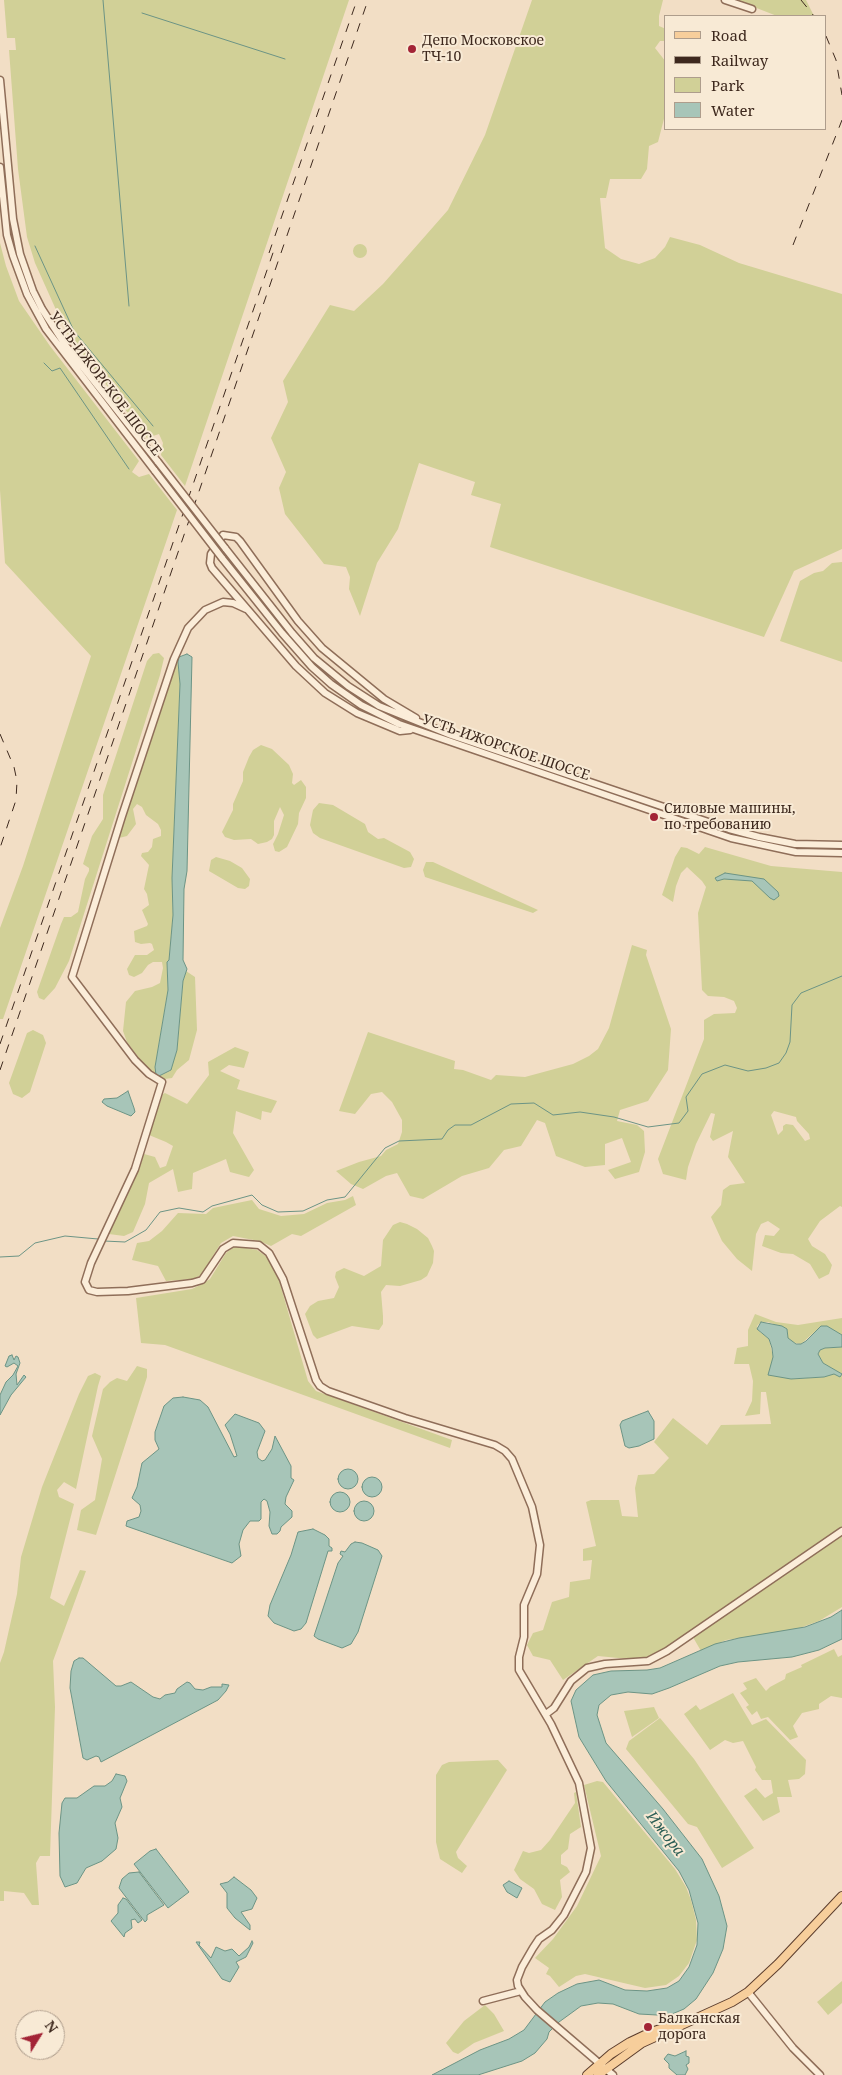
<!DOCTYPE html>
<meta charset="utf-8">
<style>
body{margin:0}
#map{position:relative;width:842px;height:2075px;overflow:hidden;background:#f2dec5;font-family:"Noto Serif",serif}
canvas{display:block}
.legend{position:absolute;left:664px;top:15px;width:162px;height:115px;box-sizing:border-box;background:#f8ead5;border:1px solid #ae9d8c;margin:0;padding:6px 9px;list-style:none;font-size:15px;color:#3e291e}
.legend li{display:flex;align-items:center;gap:10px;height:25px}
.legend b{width:25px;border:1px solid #ae9d8c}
.north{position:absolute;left:15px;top:2010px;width:50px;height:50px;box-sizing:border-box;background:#f8ead5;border:1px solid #ae9d8c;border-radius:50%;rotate:54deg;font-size:14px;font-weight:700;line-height:20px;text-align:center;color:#3e291e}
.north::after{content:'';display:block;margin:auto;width:18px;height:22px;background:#a32436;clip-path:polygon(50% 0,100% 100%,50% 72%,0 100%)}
</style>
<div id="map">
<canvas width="842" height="2075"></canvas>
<ul class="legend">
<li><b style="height:6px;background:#f7ce9b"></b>Road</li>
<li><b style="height:6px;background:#3e291e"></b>Railway</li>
<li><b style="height:14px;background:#d1d097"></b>Park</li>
<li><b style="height:14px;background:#a7c5b8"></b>Water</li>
</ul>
<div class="north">N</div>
</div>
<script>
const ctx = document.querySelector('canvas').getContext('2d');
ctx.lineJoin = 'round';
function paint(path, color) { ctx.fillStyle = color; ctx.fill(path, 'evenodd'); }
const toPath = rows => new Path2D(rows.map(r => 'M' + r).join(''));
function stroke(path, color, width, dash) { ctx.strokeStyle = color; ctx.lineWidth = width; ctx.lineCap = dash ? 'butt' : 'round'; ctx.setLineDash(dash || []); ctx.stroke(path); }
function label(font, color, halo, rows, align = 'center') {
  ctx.font = font + ' "Noto Serif",serif'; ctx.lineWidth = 4; ctx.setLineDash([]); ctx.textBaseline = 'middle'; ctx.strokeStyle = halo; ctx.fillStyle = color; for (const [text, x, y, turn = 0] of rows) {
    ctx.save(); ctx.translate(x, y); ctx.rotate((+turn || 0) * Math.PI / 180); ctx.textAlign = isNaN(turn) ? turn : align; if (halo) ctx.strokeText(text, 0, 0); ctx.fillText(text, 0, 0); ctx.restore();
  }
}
paint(toPath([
 [4,0,349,0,185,486,161,455,163,443,159,434,147,438,66,332,35,263,27,237,18,169,9,50,16,50,15,38,7,38],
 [532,0,663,0,659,16,659,26,666,29,666,41,660,41,655,48,666,62,666,111,658,142,649,146,647,169,641,179,610,179,606,198,600,198,605,248,621,259,639,264,655,258,665,247,670,237,700,245,739,263,842,294,842,549,794,571,764,637,490,547,501,504,471,495,475,482,419,463,398,529,377,563,360,616,349,589,350,577,346,567,324,564,285,514,279,488,286,472,271,438,288,402,283,381,330,305,354,311,383,284,448,210,485,135],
 [736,0,806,0,814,16,777,16],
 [0,243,6,266,19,301,50,346,139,461,132,472,139,477,149,474,177,510,3,1019,0,1019,0,928,23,866,91,656,5,563,0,490],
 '353 251a7 7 0 1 1 14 0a7 7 0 1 1-14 0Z',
 [842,562,842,662,780,641,800,581,814,573,823,571,832,563],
 [159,653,164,658,160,675,69,961,55,988,44,1000,39,998,37,992,61,924,64,917,71,917,78,912,85,879,89,871,89,868,83,864,92,836,103,819,103,795,147,661,153,654],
 [176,661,178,662,180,684,172,878,173,915,169,961,167,962,168,990,155,1067,159,1076,170,1071,177,1050,183,981,186,971,195,977,197,1030,189,1060,177,1070,172,1078,165,1079,157,1078,144,1065,127,1042,123,1031,126,1002,135,991,152,987,160,983,163,968,162,962,153,962,148,965,142,973,134,977,129,975,127,969,135,955,147,955,154,950,152,944,150,943,141,944,135,942,134,931,147,926,148,924,142,910,149,905,147,894,144,889,149,865,141,856,142,853,148,852,152,847,153,839,161,836,161,830,158,824,146,815,142,807,137,804,133,809,136,824,127,836,119,838,172,665],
 [261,745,272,749,289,765,293,774,292,783,294,785,301,780,306,787,306,798,299,813,298,824,287,847,279,852,275,851,273,844,278,834,284,815,280,807,274,821,274,835,272,839,267,842,258,844,251,839,234,840,225,837,222,832,233,810,233,804,243,781,243,772,249,757,253,750],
 [319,803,333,805,365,824,368,832,378,839,384,838,410,852,414,859,411,867,404,868,320,838,313,833,310,825,313,810],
 [681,847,687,848,699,854,705,847,771,866,842,872,842,1207,840,1206,820,1221,808,1239,812,1246,825,1254,832,1265,829,1274,819,1279,810,1264,793,1254,781,1253,762,1246,765,1235,774,1236,780,1229,768,1221,761,1224,756,1234,752,1271,737,1259,722,1241,711,1217,721,1205,723,1190,730,1185,745,1183,728,1157,733,1131,713,1141,710,1137,715,1114,711,1113,696,1144,688,1167,686,1180,663,1174,658,1159,704,1039,704,1020,714,1014,735,1013,737,1008,734,1001,724,997,708,996,702,990,698,913,706,887,702,881,687,867,681,873,676,886,673,902,662,895,675,857],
 [774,1111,796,1117,797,1121,809,1134,810,1139,805,1141,793,1125,786,1124,783,1126,783,1130,778,1135,771,1115],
 [216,857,230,861,242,868,250,879,249,886,245,889,238,888,209,871,211,860],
 [426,862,433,862,538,910,533,913,425,877,423,870],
 [632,945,647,950,646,955,671,1029,668,1070,648,1101,620,1110,617,1121,637,1125,644,1131,645,1152,639,1172,615,1179,608,1170,631,1162,622,1138,605,1144,605,1165,585,1167,556,1156,545,1123,537,1120,521,1146,504,1150,489,1168,462,1176,423,1199,410,1196,397,1173,386,1176,363,1189,351,1184,336,1171,359,1162,381,1156,386,1150,398,1144,402,1132,402,1120,392,1102,382,1092,371,1094,355,1114,339,1111,368,1032,455,1061,454,1069,463,1070,491,1080,496,1075,525,1077,573,1064,589,1056,598,1049,609,1028],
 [33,1030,43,1035,46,1043,30,1092,22,1098,13,1094,9,1083,27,1033],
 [235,1047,249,1052,244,1068,229,1065,220,1071,240,1080,237,1089,277,1101,271,1113,262,1111,261,1120,236,1111,233,1133,254,1170,249,1177,230,1172,226,1159,193,1173,192,1189,178,1192,173,1169,149,1183,145,1204,133,1232,124,1236,109,1234,138,1172,144,1154,155,1157,160,1168,166,1166,173,1146,166,1142,149,1135,163,1094,165,1093,187,1104,209,1075,208,1062],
 [353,1196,356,1205,301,1236,292,1234,271,1246,259,1241,233,1236,221,1243,201,1275,193,1279,166,1281,158,1266,132,1260,137,1243,149,1241,162,1231,178,1213,206,1214,213,1208,252,1200,259,1209,281,1216,304,1214,327,1203,345,1200],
 [400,1222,407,1224,417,1229,428,1238,432,1246,434,1251,433,1263,427,1276,421,1280,400,1286,386,1285,381,1292,383,1316,383,1324,379,1330,352,1326,317,1339,313,1335,305,1314,310,1306,318,1301,334,1298,339,1287,335,1277,336,1272,344,1268,364,1276,381,1266,383,1240,393,1225],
 [235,1246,257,1250,267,1257,276,1270,308,1381,316,1391,452,1440,450,1448,165,1345,141,1343,136,1298,192,1289,202,1284,210,1279,226,1253],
 [755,1314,776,1322,798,1325,842,1318,842,1335,833,1330,821,1326,801,1344,791,1342,788,1338,787,1329,768,1322,761,1322,757,1326,760,1332,769,1339,773,1357,791,1379,824,1377,838,1372,823,1363,818,1354,820,1350,825,1348,842,1347,842,1607,819,1621,791,1631,726,1640,701,1651,690,1632,668,1648,639,1660,598,1656,563,1680,550,1660,533,1656,527,1645,533,1633,543,1630,552,1602,569,1597,570,1582,590,1579,592,1560,583,1561,583,1549,596,1546,586,1502,591,1500,619,1500,622,1516,638,1517,635,1488,638,1475,654,1474,669,1458,654,1442,673,1418,707,1445,721,1425,771,1424,766,1392,761,1392,760,1414,745,1416,752,1401,753,1381,749,1364,734,1364,737,1348,748,1346,748,1330],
 [137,1366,147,1369,147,1377,96,1535,77,1530,81,1510,95,1500,102,1459,92,1436,103,1389,110,1382,117,1378,127,1381],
 [95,1373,101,1376,98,1386,76,1489,64,1482,57,1490,59,1497,74,1504,50,1598,64,1606,80,1570,86,1571,53,1661,55,1707,50,1856,40,1856,36,1863,39,1905,32,1905,24,1893,4,1891,4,1901,0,1901,0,1663,4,1652,17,1594,21,1557,42,1487,79,1394,88,1376],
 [834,1649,838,1657,842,1655,842,1698,831,1696,819,1704,819,1709,802,1713,793,1726,798,1737,790,1740,768,1717,761,1719,757,1711,752,1715,746,1707,749,1705,740,1693,747,1689,743,1683,756,1678,766,1691,770,1687,785,1679,786,1674,802,1667,801,1665],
 [733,1693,752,1725,766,1719,806,1760,805,1774,799,1779,788,1780,792,1797,777,1797,780,1812,763,1821,744,1796,756,1788,765,1798,773,1793,771,1780,762,1780,755,1770,756,1767,743,1741,733,1743,725,1740,710,1750,684,1714,696,1705,700,1710],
 [654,1707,659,1718,632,1737,624,1711],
 [660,1718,694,1759,754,1848,722,1868,697,1827,688,1824,626,1749,629,1741],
 [498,1760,507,1770,456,1852,458,1858,467,1866,462,1873,440,1859,436,1842,436,1775,442,1765,449,1762],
 [597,1781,603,1782,675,1869,686,1887,691,1900,696,1920,697,1940,689,1963,679,1976,666,1985,645,1988,585,1974,576,1976,559,1987,550,1976,546,1974,549,1968,535,1958,553,1939,577,1906,601,1856,584,1785],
 [576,1792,581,1827,570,1834,568,1849,561,1855,561,1864,567,1867,570,1872,560,1880,562,1897,555,1910,542,1904,534,1889,520,1879,514,1870,523,1851,529,1853,541,1850,550,1840,575,1803,574,1793],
 [842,1981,842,2003,828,2015,817,2002],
 [485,2005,494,2014,504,2031,474,2043,458,2054,453,2052,446,2043,464,2021]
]), '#d1d097');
const water = toPath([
 [187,654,192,657,187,871,184,889,183,960,187,969,183,981,177,1050,171,1070,159,1076,156,1075,155,1067,168,990,167,962,169,960,173,915,172,878,180,684,178,662,179,657,187,654],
 [725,873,764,879,778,892,779,896,774,900,770,898,752,881,724,879,717,881,715,878,725,873],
 [128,1091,134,1108,135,1112,131,1116,107,1106,102,1102,104,1099,117,1098,128,1091],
 [761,1322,782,1326,787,1329,788,1338,796,1344,801,1344,806,1341,821,1326,827,1326,842,1335,842,1347,825,1348,820,1350,818,1354,823,1363,842,1374,840,1377,834,1374,824,1377,791,1379,768,1375,773,1357,772,1348,769,1339,757,1329,761,1322],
 [12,1355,14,1360,16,1356,18,1357,20,1363,16,1374,17,1385,24,1375,26,1377,11,1395,0,1415,0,1395,6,1382,13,1375,18,1366,14,1363,7,1367,5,1366,9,1356,12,1355],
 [183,1397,200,1400,208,1407,234,1457,237,1456,230,1434,225,1425,235,1414,259,1423,265,1431,257,1452,258,1458,262,1461,265,1460,272,1449,275,1436,291,1466,291,1478,294,1480,286,1497,285,1504,292,1511,292,1517,281,1527,280,1531,277,1534,272,1534,269,1526,270,1512,267,1501,264,1499,261,1502,261,1519,259,1521,250,1521,243,1530,239,1544,241,1556,232,1563,126,1526,127,1521,139,1517,141,1511,140,1505,132,1498,137,1487,142,1463,159,1449,155,1440,155,1432,164,1406,173,1398,183,1397],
 [648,1411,654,1421,654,1439,639,1446,629,1448,625,1446,620,1425,622,1421,648,1411],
 '338 1479a10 10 0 1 1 20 0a10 10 0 1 1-20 0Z',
 '362 1487a10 10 0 1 1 20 0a10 10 0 1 1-20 0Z',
 '330 1502a10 10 0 1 1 20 0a10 10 0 1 1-20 0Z',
 '354 1511a10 10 0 1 1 20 0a10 10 0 1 1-20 0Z',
 [313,1529,325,1535,329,1539,329,1546,332,1548,332,1551,328,1551,306,1623,301,1629,294,1631,274,1623,268,1616,270,1605,291,1555,298,1532,313,1529],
 [355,1542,362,1543,378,1550,382,1556,358,1632,351,1644,342,1648,318,1639,314,1636,338,1563,343,1556,340,1554,341,1551,345,1552,351,1544,355,1542],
 [842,1610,842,1639,819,1650,792,1657,738,1662,720,1666,669,1688,652,1694,628,1692,611,1695,599,1705,597,1715,606,1743,663,1809,702,1859,719,1896,727,1926,723,1949,713,1973,696,1999,684,2009,672,2014,657,2015,639,2014,613,2004,598,2003,581,2006,559,2022,549,2032,547,2039,535,2053,522,2061,478,2075,432,2075,480,2050,509,2039,524,2030,545,2002,558,1993,577,1984,599,1980,625,1990,647,1991,667,1988,679,1981,689,1967,697,1945,698,1923,689,1890,679,1871,606,1781,579,1737,571,1701,576,1690,593,1675,611,1671,647,1670,660,1668,715,1644,739,1638,805,1627,831,1617,842,1610],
 [79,1658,83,1658,116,1686,121,1686,131,1682,153,1697,160,1699,165,1695,175,1693,177,1689,187,1682,190,1683,195,1689,203,1690,211,1687,222,1687,222,1684,229,1685,226,1691,218,1700,101,1762,99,1757,96,1756,87,1760,83,1758,70,1688,71,1671,74,1661,79,1658],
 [116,1774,125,1776,127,1781,120,1798,122,1807,115,1823,118,1838,116,1849,102,1861,86,1868,77,1883,65,1887,60,1876,59,1833,62,1803,65,1798,77,1798,94,1786,105,1786,112,1781,116,1774],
 [156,1849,189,1892,168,1908,134,1864,150,1851,156,1849],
 [139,1872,164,1905,147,1915,147,1920,145,1922,119,1888,122,1879,129,1873,139,1872],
 [234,1877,251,1890,257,1898,252,1909,241,1912,250,1925,250,1930,235,1918,227,1908,227,1893,220,1884,228,1882,234,1877],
 [509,1881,522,1888,517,1898,507,1892,503,1885,509,1881],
 [123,1898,126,1899,142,1920,138,1923,135,1919,131,1920,132,1928,125,1933,124,1937,111,1921,118,1913,118,1905,123,1898],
 [252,1941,253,1943,246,1957,236,1962,239,1967,230,1982,222,1979,196,1942,200,1942,199,1945,211,1958,216,1947,225,1951,232,1949,239,1956,249,1947,252,1941],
 [686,2051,686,2056,689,2057,689,2063,686,2065,688,2069,685,2075,677,2075,669,2068,669,2064,664,2059,668,2054,675,2056,686,2051]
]);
paint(water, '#a7c5b8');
stroke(water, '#6c9485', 1);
stroke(toPath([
 [103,0,129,306],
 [142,13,285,59],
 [35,246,74,331,153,426],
 [44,363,52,371,60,368,129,469],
 [104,1241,125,1242,146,1230,160,1212,179,1208,203,1212,212,1206,252,1195,262,1205,278,1212,303,1211,327,1200,345,1197,385,1148,399,1141,442,1139,448,1130,455,1125,471,1125,511,1104,534,1103,553,1115,580,1112,614,1117,648,1127,679,1123,688,1111,686,1097,702,1074,725,1065,748,1071,766,1068,779,1063,786,1053,790,1042,792,1005,801,993,842,976],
 [0,1257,19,1256,35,1243,65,1236,98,1239]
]), '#6c9485', 1);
const minor = toPath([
 [725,0,752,9],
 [0,80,13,219,20,254,33,291,42,309,66,346,158,462],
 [0,167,7,235,13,256,27,294,46,329,155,471],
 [225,548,292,633,314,658,348,686,379,706,451,735,729,829,759,837,795,844,842,845],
 [222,558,282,633,312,667,331,684,361,705,399,724,731,838,796,852,842,853],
 [246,609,233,603,223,602,205,610,188,628,174,659,122,816,72,977,135,1060,149,1074,162,1082,135,1169,91,1263,85,1282,89,1290,97,1292,128,1291,192,1283,202,1280,223,1249,233,1243,259,1245,269,1253,283,1279,316,1380,320,1386,328,1391,405,1418,495,1445,505,1451,512,1459,532,1507,540,1545,537,1574,524,1605,524,1637,519,1657,519,1670,551,1724,579,1783,591,1848,586,1872,564,1915,552,1930,539,1939,533,1948,522,1967,517,1980,518,1986,525,1997,537,2010,613,2075],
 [410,730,400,731,357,713,325,693,296,666,212,568,210,563,211,554,223,535,236,537,240,541,298,621,322,648,384,699,416,718],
 [546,1714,554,1708,571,1681,587,1668,605,1664,648,1661,667,1651,842,1531],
 [748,1992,793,2048,820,2075],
 [483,2001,521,1991]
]);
const major = toPath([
 [587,2075,611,2054,630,2042,651,2032,682,2022],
 [598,2075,642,2043,732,2002,748,1992,778,1964,842,1896]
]);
stroke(minor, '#8f6e59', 9);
stroke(major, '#5c3d2d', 10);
stroke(minor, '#fbedd9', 6);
stroke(major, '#f7ce9b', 8);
stroke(toPath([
 [801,0,814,16],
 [826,36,836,60,842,95],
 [793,245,842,120],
 [269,253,357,0],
 [0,734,14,767,17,781,16,800,0,848],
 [0,1044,275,247],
 [0,1070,368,0]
]), '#3e291e', 1, [9, 9]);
const minorBridge = toPath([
 [158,462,225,548],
 [155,471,222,558]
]);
stroke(minorBridge, '#8f6e59', 9, []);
stroke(minorBridge, '#fbedd9', 6);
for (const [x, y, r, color] of [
 [412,49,5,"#a32436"],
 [654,817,5,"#a32436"],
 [648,2027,5,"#a32436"]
]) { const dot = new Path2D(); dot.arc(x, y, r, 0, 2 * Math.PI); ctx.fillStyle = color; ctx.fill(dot); stroke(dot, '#f8ead5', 2); }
label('14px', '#3e291e', '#f8ead5', [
 ["Депо Московское",422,41],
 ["ТЧ-10",422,57],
 ["Силовые машины,",664,809],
 ["по требованию",664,825],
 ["Балканская",658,2019],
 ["дорога",658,2035]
], 'left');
label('14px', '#3e291e', '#f8ead5', [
 ["УСТЬ-ИЖОРСКОЕ ШОССЕ",105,384,53],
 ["УСТЬ-ИЖОРСКОЕ ШОССЕ",506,748,19]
]);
label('italic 15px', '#2c5e55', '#f8ead5', [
 ["Ижора",665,1834,52]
]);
</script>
